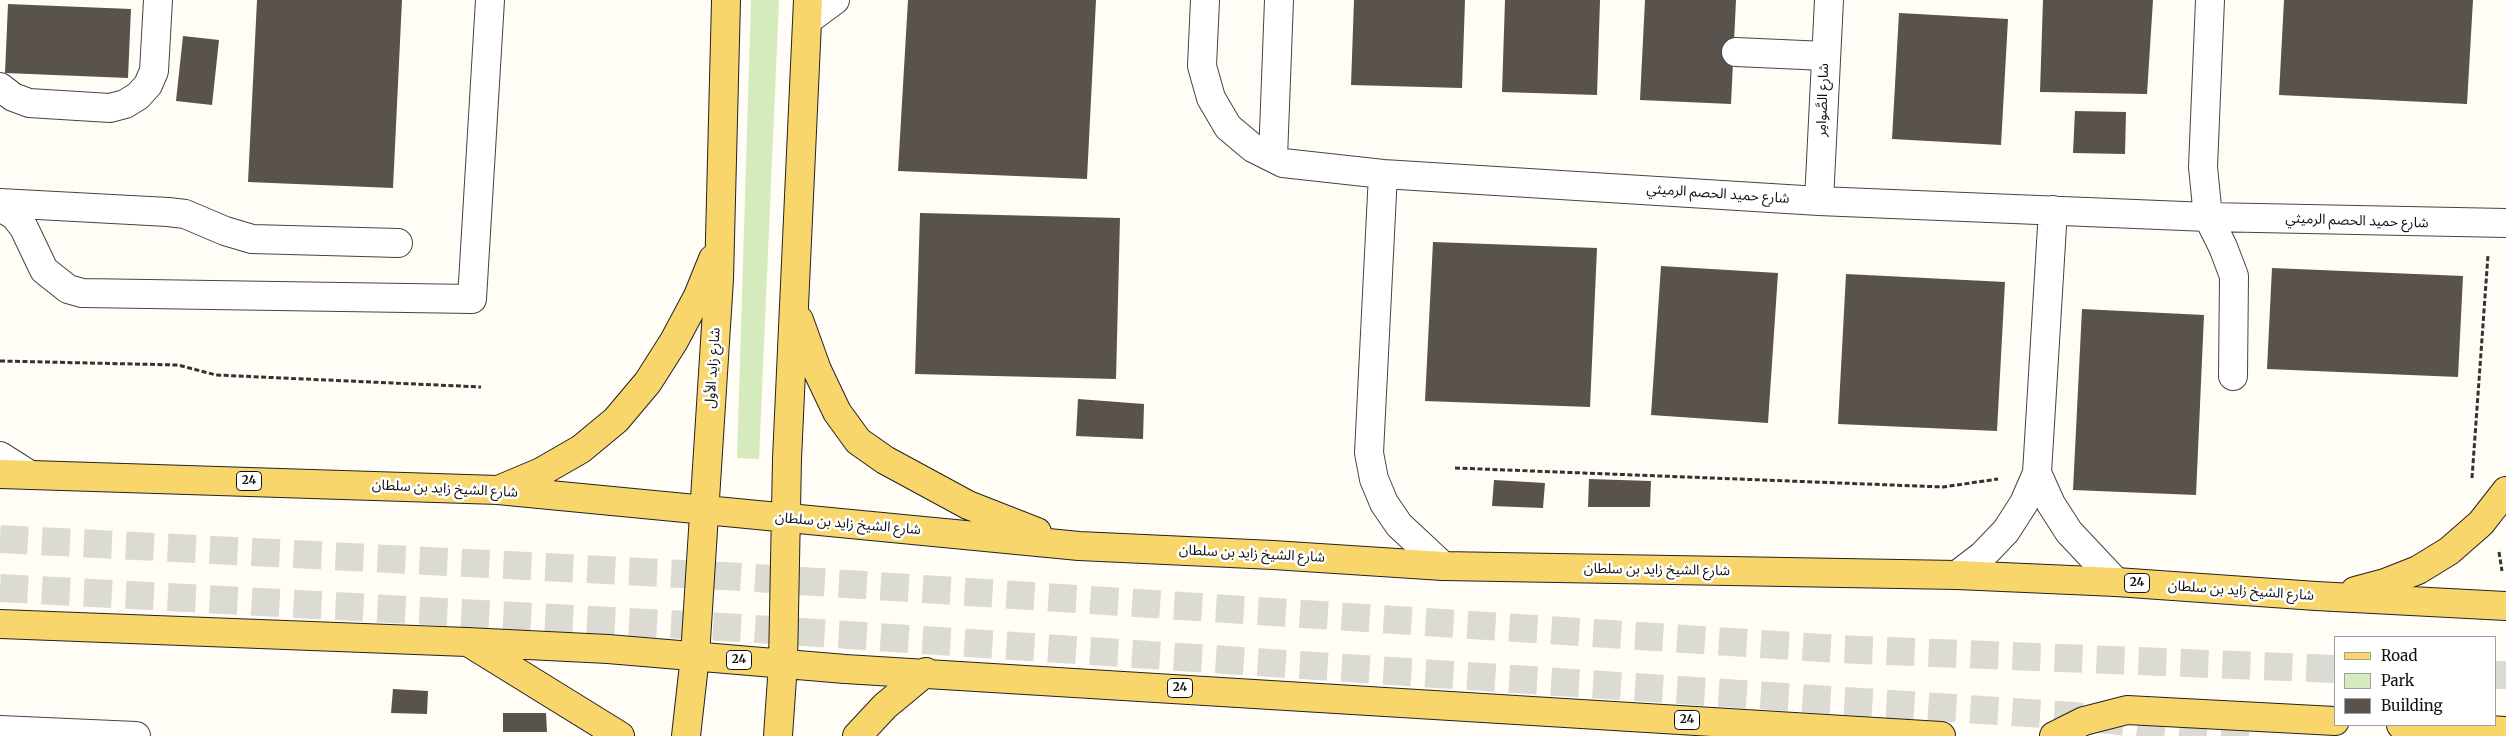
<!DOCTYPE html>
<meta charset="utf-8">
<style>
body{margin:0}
#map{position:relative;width:2506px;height:736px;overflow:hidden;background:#fffdf5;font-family:Merriweather,serif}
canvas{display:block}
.legend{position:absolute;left:2334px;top:636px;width:162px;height:90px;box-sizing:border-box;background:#fff;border:1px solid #a0a0a0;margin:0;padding:6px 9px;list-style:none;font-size:15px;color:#111}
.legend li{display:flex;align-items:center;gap:10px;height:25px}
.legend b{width:25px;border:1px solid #a0a0a0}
</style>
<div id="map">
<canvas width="2506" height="736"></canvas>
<ul class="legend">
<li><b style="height:6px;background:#f9d66b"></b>Road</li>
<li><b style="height:14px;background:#d5ebbd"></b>Park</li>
<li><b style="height:14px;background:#5a524d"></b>Building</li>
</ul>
</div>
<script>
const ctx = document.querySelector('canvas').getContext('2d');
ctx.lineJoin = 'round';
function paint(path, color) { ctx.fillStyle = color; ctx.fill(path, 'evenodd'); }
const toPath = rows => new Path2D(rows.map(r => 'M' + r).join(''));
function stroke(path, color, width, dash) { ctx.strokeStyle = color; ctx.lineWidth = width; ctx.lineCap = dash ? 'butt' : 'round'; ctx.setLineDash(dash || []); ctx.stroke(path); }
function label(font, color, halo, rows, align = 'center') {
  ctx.font = font + ' Merriweather,"Noto Sans Arabic",serif'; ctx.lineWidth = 5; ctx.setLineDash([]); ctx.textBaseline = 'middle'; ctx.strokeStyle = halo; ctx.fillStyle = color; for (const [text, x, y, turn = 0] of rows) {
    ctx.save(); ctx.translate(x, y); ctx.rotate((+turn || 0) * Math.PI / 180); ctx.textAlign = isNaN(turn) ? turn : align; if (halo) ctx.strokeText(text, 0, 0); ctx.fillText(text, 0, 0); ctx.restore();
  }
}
paint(toPath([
 [751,0,779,0,759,459,737,458]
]), '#d5ebbd');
paint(toPath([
 [257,0,402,0,393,188,248,182],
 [908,0,1096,0,1087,179,898,171],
 [1354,0,1465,0,1462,88,1351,85],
 [1505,0,1600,0,1597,95,1502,92],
 [1645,0,1736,0,1731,104,1640,100],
 [2043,0,2153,0,2147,94,2040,92],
 [2284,0,2473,0,2467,104,2279,95],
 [8,4,131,9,128,78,5,73],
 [1899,13,2008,19,2001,145,1892,139],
 [183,36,219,40,212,105,176,101],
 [2075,111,2126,112,2125,154,2073,153],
 [920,213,1120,218,1116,379,915,374],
 [1433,242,1597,248,1590,407,1425,401],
 [1661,266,1778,273,1768,423,1651,415],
 [2272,268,2463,276,2458,377,2267,369],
 [1846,274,2005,282,1997,431,1838,424],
 [2082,309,2204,315,2196,495,2073,490],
 [1078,399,1144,404,1143,439,1076,436],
 [1589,479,1651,481,1650,507,1588,507],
 [1494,480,1545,483,1543,508,1492,506],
 [393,689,428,691,427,714,391,713],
 [503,713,546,713,547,732,503,732]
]), '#5a524d');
stroke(toPath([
 [0,539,741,577,1838,649,2335,669],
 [0,588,742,628,2073,716,2251,736],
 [2495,675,2506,675]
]), '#dbdad3', 28, [28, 14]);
const minor = toPath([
 [1205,0,1202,66,1211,98,1228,127,1253,148,1283,163,1383,174,1819,201,2208,217,2506,223],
 [2210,0,2203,167,2208,217,2223,247,2234,276,2233,376],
 [808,20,835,0],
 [1736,52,1825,56],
 [0,87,13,97,29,103,110,108,125,104,138,96,148,85,154,71,158,0],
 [1273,158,1279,0],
 [1383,174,1369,453,1374,479,1384,503,1399,525,1443,566],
 [1819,201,1829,0],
 [0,203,168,212,185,214,225,231,252,239,398,243],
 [0,207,15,216,24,228,44,270,68,289,82,293,472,299,490,0],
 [0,456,30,475],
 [2037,473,2051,504,2069,532,2116,582],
 [1957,575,1983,555,2006,531,2024,503,2037,473,2053,210],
 [0,730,136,736]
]);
const major = toPath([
 [799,320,817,370,837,412,858,441,885,460,968,505,1037,532],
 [0,474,498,490,1079,546,1273,555,1443,566,1957,575,2116,582,2316,596,2506,606],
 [503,488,541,472,581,449,616,420,648,382,674,341,698,296,713,259],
 [2355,591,2385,583,2418,570,2449,551,2481,523,2506,491],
 [0,624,467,642,608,649,845,669,1941,736],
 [468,642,620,736],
 [2401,725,2506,731],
 [686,736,695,656,719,279,726,0],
 [778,736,783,664,787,459,808,0],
 [857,736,885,706,926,672],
 [2054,736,2084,721,2127,710,2335,721]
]);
stroke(minor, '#444', 30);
stroke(major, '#222', 30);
stroke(toPath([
 [0,361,178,365,216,375,481,387],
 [1455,468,1943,487,1998,479],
 [2472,478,2488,255],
 [2499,552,2502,571]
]), '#333', 3, [5, 2.5]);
stroke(minor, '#fff', 28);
stroke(major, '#f9d66b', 28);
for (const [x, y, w] of [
 [249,481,25],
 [2137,583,25],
 [739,660,25],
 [1180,688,25],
 [1687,720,25]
]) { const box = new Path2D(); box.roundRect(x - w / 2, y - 9.5, w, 19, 4); ctx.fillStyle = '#fff'; ctx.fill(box); stroke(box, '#111', 1); }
label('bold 12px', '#111', null, [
 ["24",249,481],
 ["24",2137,583],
 ["24",739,660],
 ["24",1180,688],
 ["24",1687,720]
]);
label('14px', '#111', '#fff', [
 ["شارع الصَّوامِر",1823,100,-88],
 ["شارع حميد الحصم الرميثي",1718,194,4],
 ["شارع حميد الحصم الرميثي",2357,221,2],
 ["شارع زايد الأول",713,368,-86],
 ["شارع الشيخ زايد بن سلطان",445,489,3],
 ["شارع الشيخ زايد بن سلطان",848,524,5],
 ["شارع الشيخ زايد بن سلطان",1252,554,3],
 ["شارع الشيخ زايد بن سلطان",1657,570,1],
 ["شارع الشيخ زايد بن سلطان",2241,591,4]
]);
</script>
